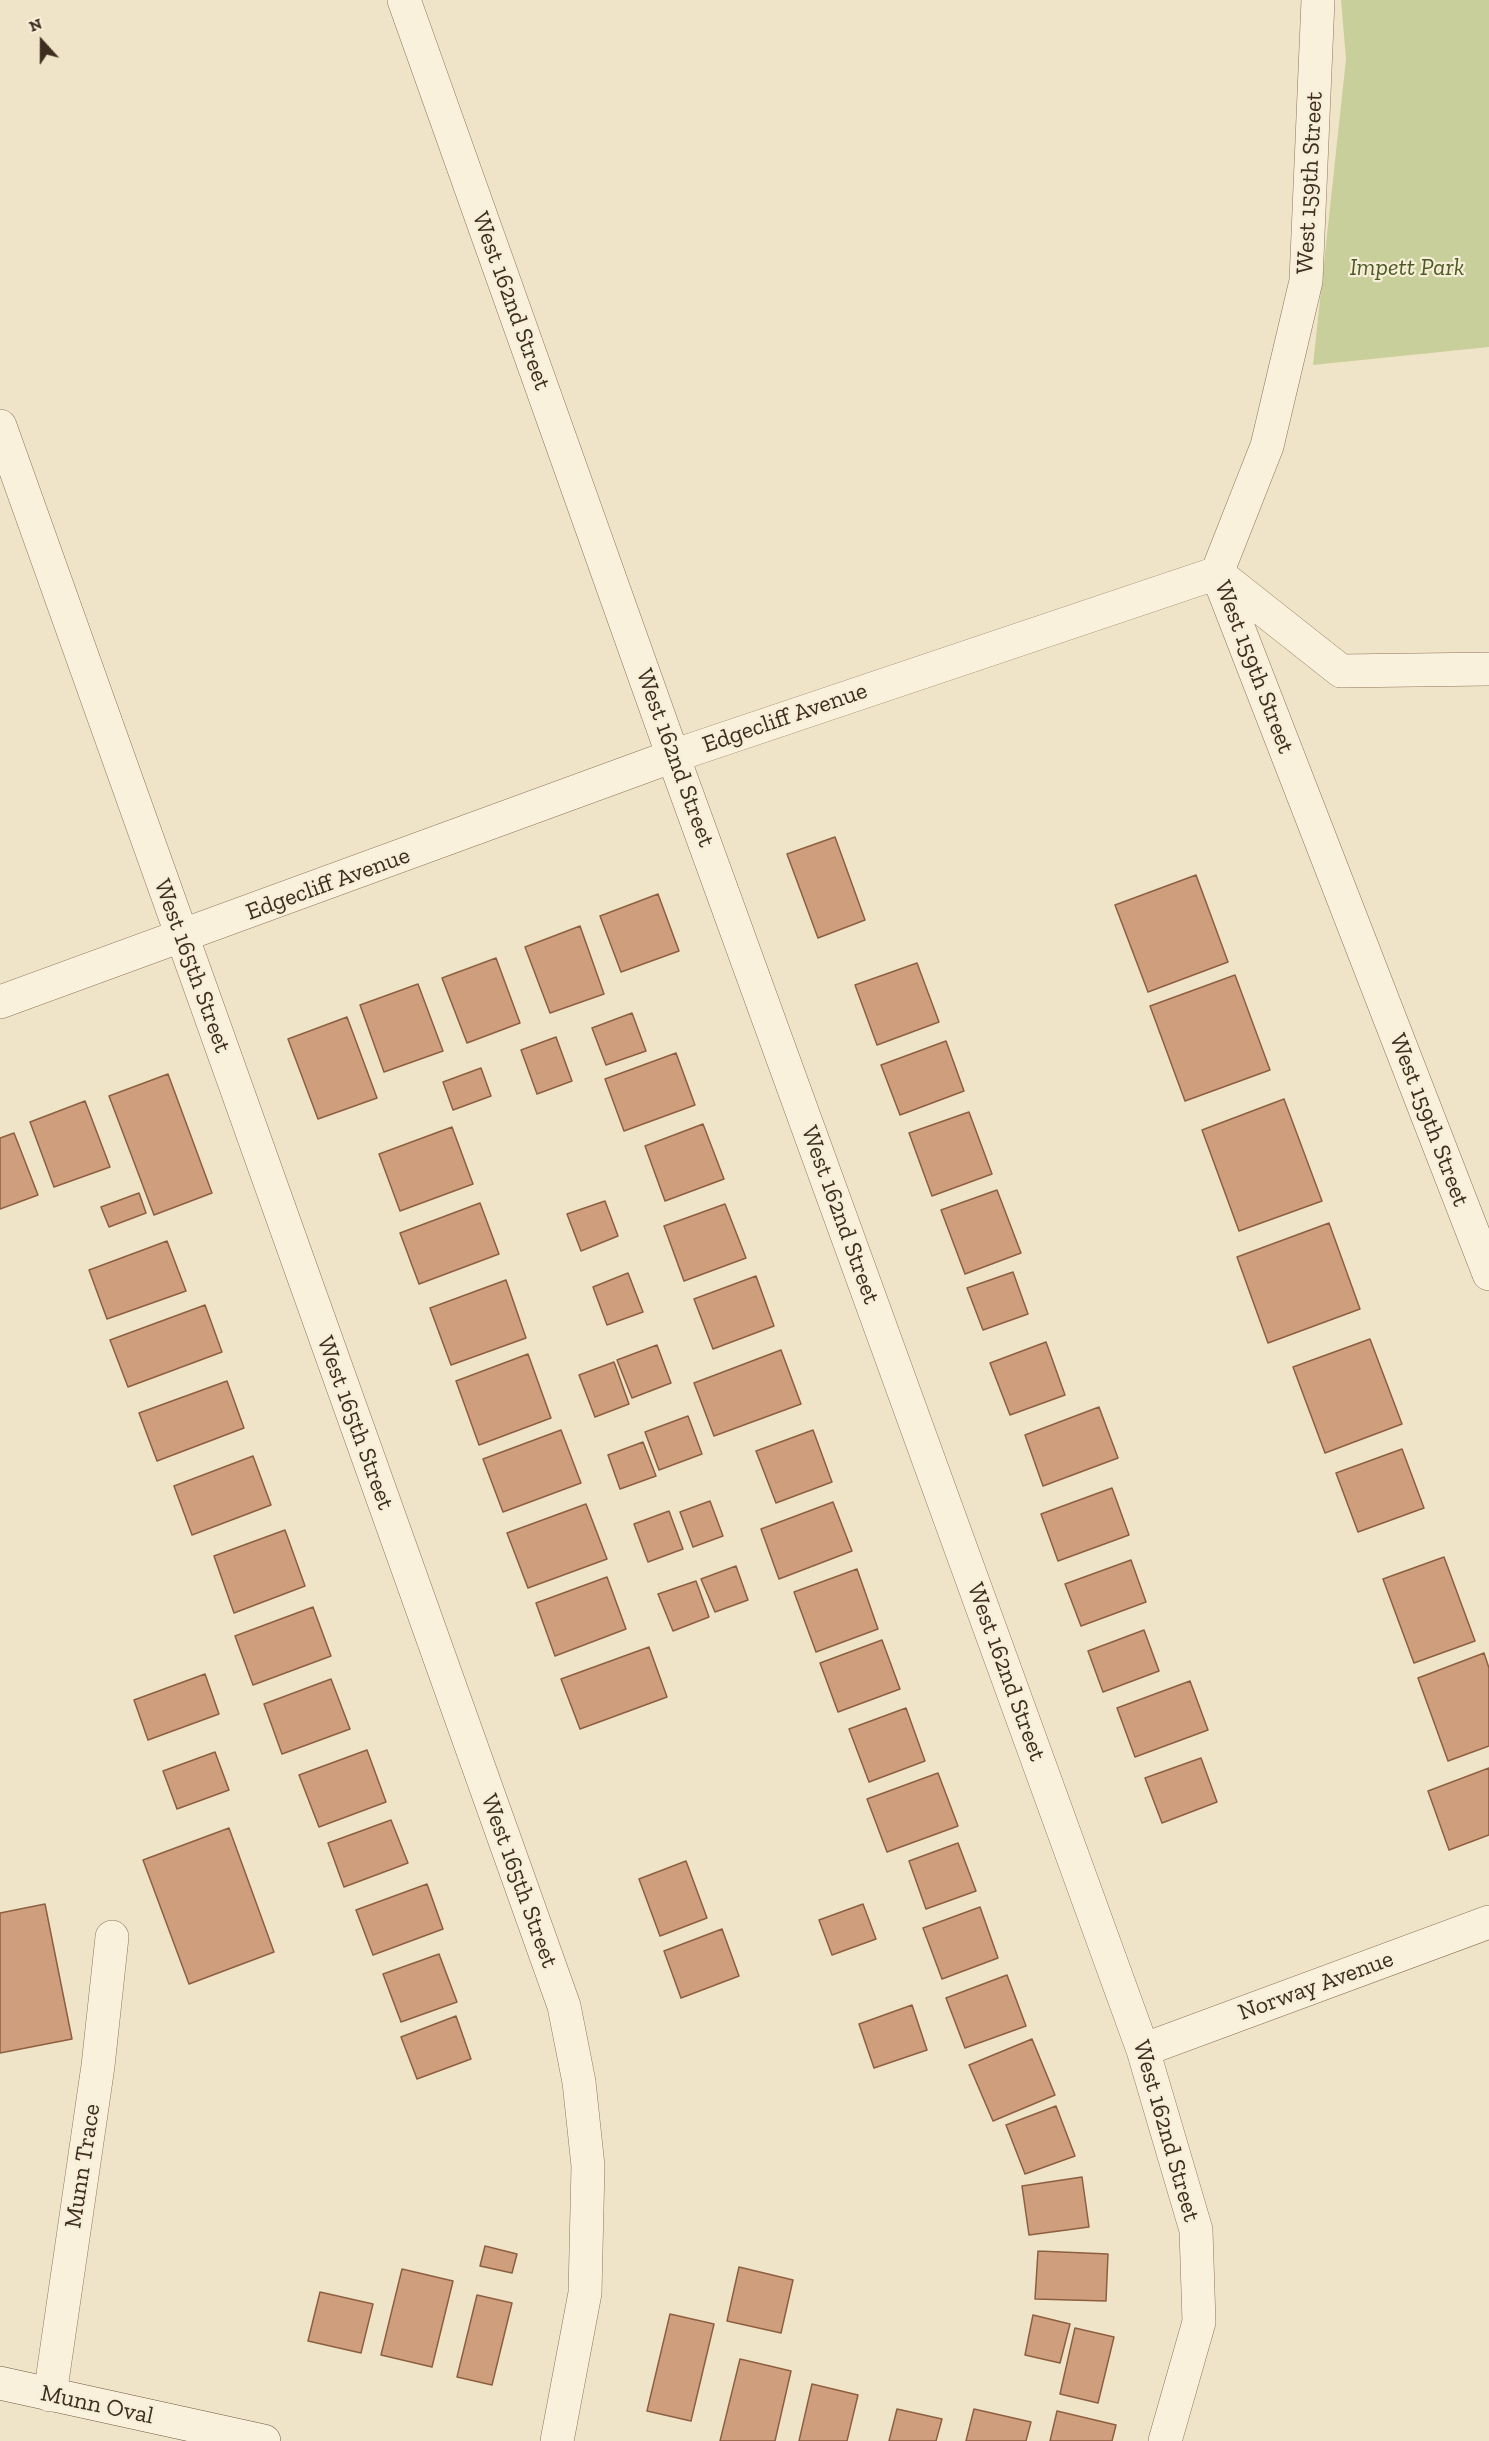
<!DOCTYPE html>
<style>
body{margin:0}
#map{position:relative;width:1489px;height:2441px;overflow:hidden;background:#f0e4c8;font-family:"Zilla Slab",serif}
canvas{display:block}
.north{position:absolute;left:12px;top:12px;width:60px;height:60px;-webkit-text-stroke:4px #f7eed8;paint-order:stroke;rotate:339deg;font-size:16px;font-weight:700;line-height:24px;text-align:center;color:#3d2e20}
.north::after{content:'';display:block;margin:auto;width:21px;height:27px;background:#3d2e20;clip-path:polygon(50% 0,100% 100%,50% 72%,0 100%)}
</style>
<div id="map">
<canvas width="1489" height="2441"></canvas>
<div class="north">N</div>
</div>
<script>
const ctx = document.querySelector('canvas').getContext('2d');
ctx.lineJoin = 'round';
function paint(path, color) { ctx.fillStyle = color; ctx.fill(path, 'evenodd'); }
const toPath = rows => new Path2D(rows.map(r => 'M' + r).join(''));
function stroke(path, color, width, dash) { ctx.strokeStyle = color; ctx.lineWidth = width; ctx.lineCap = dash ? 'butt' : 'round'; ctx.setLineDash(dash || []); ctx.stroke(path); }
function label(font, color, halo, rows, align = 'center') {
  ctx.font = font + ' "Zilla Slab",serif'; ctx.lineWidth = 4.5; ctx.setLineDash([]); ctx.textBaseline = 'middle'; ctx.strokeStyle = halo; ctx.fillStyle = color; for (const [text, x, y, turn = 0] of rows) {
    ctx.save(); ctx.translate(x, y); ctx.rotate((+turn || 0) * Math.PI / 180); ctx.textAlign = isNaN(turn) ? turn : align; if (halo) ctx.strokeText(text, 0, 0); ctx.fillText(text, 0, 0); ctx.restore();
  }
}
paint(toPath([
 [1341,0,1489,0,1489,347,1313,365,1346,59]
]), '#c9cf9b');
const building = toPath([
 [835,837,865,920,818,938,787,854,835,837],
 [1196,875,1228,962,1148,992,1115,905,1196,875],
 [658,894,679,951,621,972,600,916,658,894],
 [580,926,604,994,550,1013,525,947,580,926],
 [496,958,520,1023,467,1043,442,978,496,958],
 [917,963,939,1022,877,1045,855,985,917,963],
 [1235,975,1270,1070,1185,1101,1150,1006,1235,975],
 [418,984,443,1051,384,1072,360,1005,418,984],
 [632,1013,646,1051,606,1065,592,1028,632,1013],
 [347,1017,377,1098,318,1119,288,1039,347,1017],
 [556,1037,572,1081,537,1094,521,1050,556,1037],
 [946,1041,964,1091,900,1115,881,1065,946,1041],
 [676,1053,695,1105,624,1131,605,1079,676,1053],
 [481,1068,491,1096,453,1110,443,1082,481,1068],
 [168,1074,212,1193,154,1215,109,1096,168,1074],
 [1284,1099,1322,1201,1239,1231,1202,1130,1284,1099],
 [85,1101,110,1167,54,1187,30,1122,85,1101],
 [969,1112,992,1174,932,1196,909,1133,969,1112],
 [703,1124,724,1179,665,1201,645,1146,703,1124],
 [452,1127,473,1184,400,1211,379,1154,452,1127],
 [14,1133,38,1195,0,1209,0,1138,14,1133],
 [997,1190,1021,1253,965,1274,941,1210,997,1190],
 [139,1193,146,1213,109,1227,101,1207,139,1193],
 [605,1201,618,1236,581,1251,567,1214,605,1201],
 [480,1203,499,1254,419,1284,400,1233,480,1203],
 [725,1204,746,1258,684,1281,664,1226,725,1204],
 [1329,1223,1360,1309,1268,1343,1237,1257,1329,1223],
 [167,1241,186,1291,107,1319,89,1270,167,1241],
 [1013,1272,1028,1314,983,1330,967,1288,1013,1272],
 [628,1273,643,1312,607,1325,593,1287,628,1273],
 [756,1276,774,1326,713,1349,694,1299,756,1276],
 [506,1280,526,1338,451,1365,430,1308,506,1280],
 [205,1305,222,1352,128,1387,110,1340,205,1305],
 [1370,1339,1402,1424,1325,1453,1293,1367,1370,1339],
 [1046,1342,1065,1395,1010,1415,990,1363,1046,1342],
 [657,1345,671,1383,632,1398,617,1360,657,1345],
 [781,1350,801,1404,714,1436,694,1383,781,1350],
 [528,1354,551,1418,479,1445,456,1381,528,1354],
 [614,1362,629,1404,595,1417,579,1375,614,1362],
 [227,1381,244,1428,157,1461,139,1413,227,1381],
 [1099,1407,1118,1458,1043,1486,1025,1435,1099,1407],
 [688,1416,702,1454,659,1470,645,1432,688,1416],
 [561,1430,581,1483,503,1512,483,1459,561,1430],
 [813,1430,832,1482,776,1503,756,1451,813,1430],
 [643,1442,656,1476,620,1489,608,1455,643,1442],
 [1402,1449,1424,1508,1358,1532,1336,1473,1402,1449],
 [253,1456,271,1505,192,1535,174,1486,253,1456],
 [1112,1488,1129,1535,1058,1561,1041,1514,1112,1488],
 [710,1501,723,1536,693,1547,680,1512,710,1501],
 [833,1502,852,1551,779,1579,761,1529,833,1502],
 [586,1504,607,1559,528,1588,507,1533,586,1504],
 [669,1511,683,1549,648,1562,634,1524,669,1511],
 [285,1530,305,1586,234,1613,214,1556,285,1530],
 [1444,1557,1475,1641,1414,1663,1383,1579,1444,1557],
 [1131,1560,1146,1602,1081,1626,1065,1584,1131,1560],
 [736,1566,748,1600,715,1612,701,1579,736,1566],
 [857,1569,878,1629,816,1652,794,1592,857,1569],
 [607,1577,626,1629,555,1656,536,1603,607,1577],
 [696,1581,709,1617,673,1631,658,1594,696,1581],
 [313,1607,331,1656,253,1685,235,1636,313,1607],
 [1144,1630,1159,1671,1103,1692,1088,1651,1144,1630],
 [882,1640,900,1689,838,1712,820,1663,882,1640],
 [649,1647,667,1697,580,1729,561,1679,649,1647],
 [1484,1653,1489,1668,1489,1746,1448,1761,1418,1678,1484,1653],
 [205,1674,219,1714,148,1740,134,1700,205,1674],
 [331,1679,350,1729,282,1754,264,1704,331,1679],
 [1190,1681,1208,1730,1135,1757,1117,1708,1190,1681],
 [906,1708,925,1761,869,1782,849,1729,906,1708],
 [367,1750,386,1802,319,1827,299,1775,367,1750],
 [215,1752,229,1790,177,1809,163,1771,215,1752],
 [1201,1758,1217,1802,1162,1823,1145,1778,1201,1758],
 [1489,1768,1489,1835,1449,1850,1428,1791,1489,1768],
 [938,1773,958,1826,887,1852,867,1799,938,1773],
 [391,1820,408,1863,344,1887,328,1843,391,1820],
 [229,1828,274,1952,189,1984,143,1860,229,1828],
 [958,1843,976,1891,926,1909,909,1861,958,1843],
 [686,1861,707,1918,660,1936,639,1879,686,1861],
 [427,1884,443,1929,373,1955,356,1910,427,1884],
 [45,1904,72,2039,0,2053,0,1913,45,1904],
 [863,1904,876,1939,832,1955,819,1920,863,1904],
 [980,1907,998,1958,942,1979,923,1928,980,1907],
 [722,1929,739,1976,681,1998,664,1951,722,1929],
 [439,1954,457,2002,401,2022,383,1974,439,1954],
 [1007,1975,1026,2026,965,2048,946,1998,1007,1975],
 [912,2005,927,2050,874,2068,859,2024,912,2005],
 [456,2016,471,2059,417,2079,401,2037,456,2016],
 [1032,2039,1055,2095,993,2121,969,2065,1032,2039],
 [1056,2106,1075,2156,1025,2174,1006,2125,1056,2106],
 [1082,2177,1089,2227,1029,2235,1022,2186,1082,2177],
 [485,2246,517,2254,512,2273,480,2266,485,2246],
 [1038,2251,1108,2254,1106,2301,1035,2299,1038,2251],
 [739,2267,793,2280,781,2333,727,2321,739,2267],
 [402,2269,453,2281,432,2367,381,2355,402,2269],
 [320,2292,373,2304,361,2353,308,2341,320,2292],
 [477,2295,512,2303,492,2385,457,2377,477,2295],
 [670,2314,714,2324,691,2421,647,2411,670,2314],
 [1033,2315,1070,2324,1060,2363,1025,2355,1033,2315],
 [1075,2328,1114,2337,1098,2403,1060,2394,1075,2328],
 [740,2359,791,2371,775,2441,720,2441,740,2359],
 [812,2384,858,2395,847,2441,799,2441,812,2384],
 [897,2409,942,2419,936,2441,889,2441,897,2409],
 [974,2409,1031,2422,1026,2441,966,2441,974,2409],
 [1057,2411,1116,2425,1112,2441,1050,2441,1057,2411]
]);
paint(building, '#cf9f7d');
stroke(building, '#8d5f41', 1.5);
const street = toPath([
 [404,0,673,756,1143,2050,1196,2230,1199,2322,1165,2441],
 [1318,0,1306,281,1267,446,1217,573,1489,1274],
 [0,426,564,2006,579,2082,588,2166,585,2293,557,2441],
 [0,1002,673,756,1217,573,1341,671,1489,669],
 [1143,2050,1489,1922],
 [50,2395,98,2066,112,1937]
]);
const secondary = toPath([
 [0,2383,264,2441]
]);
stroke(street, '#8d765c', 34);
stroke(secondary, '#6f573f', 34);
stroke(street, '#faf1dc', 33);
stroke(secondary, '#faf1dc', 33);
label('24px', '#3d2e20', '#f7eed8', [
 ["West 159th Street",1310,183,-87],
 ["West 162nd Street",511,301,70],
 ["West 159th Street",1254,667,69],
 ["Edgecliff Avenue",785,718,-19],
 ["West 162nd Street",675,758,70],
 ["Edgecliff Avenue",328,884,-20],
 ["West 165th Street",192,966,70],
 ["West 159th Street",1429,1120,69],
 ["West 162nd Street",840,1215,70],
 ["West 165th Street",355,1423,70],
 ["West 162nd Street",1006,1672,70],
 ["West 165th Street",519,1881,70],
 ["Norway Avenue",1316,1986,-20],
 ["West 162nd Street",1166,2131,74],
 ["Munn Trace",83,2166,-81],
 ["Munn Oval",97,2405,12]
]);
label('italic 24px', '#4d5a26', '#f7eed8', [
 ["Impett Park",1407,268]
]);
</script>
